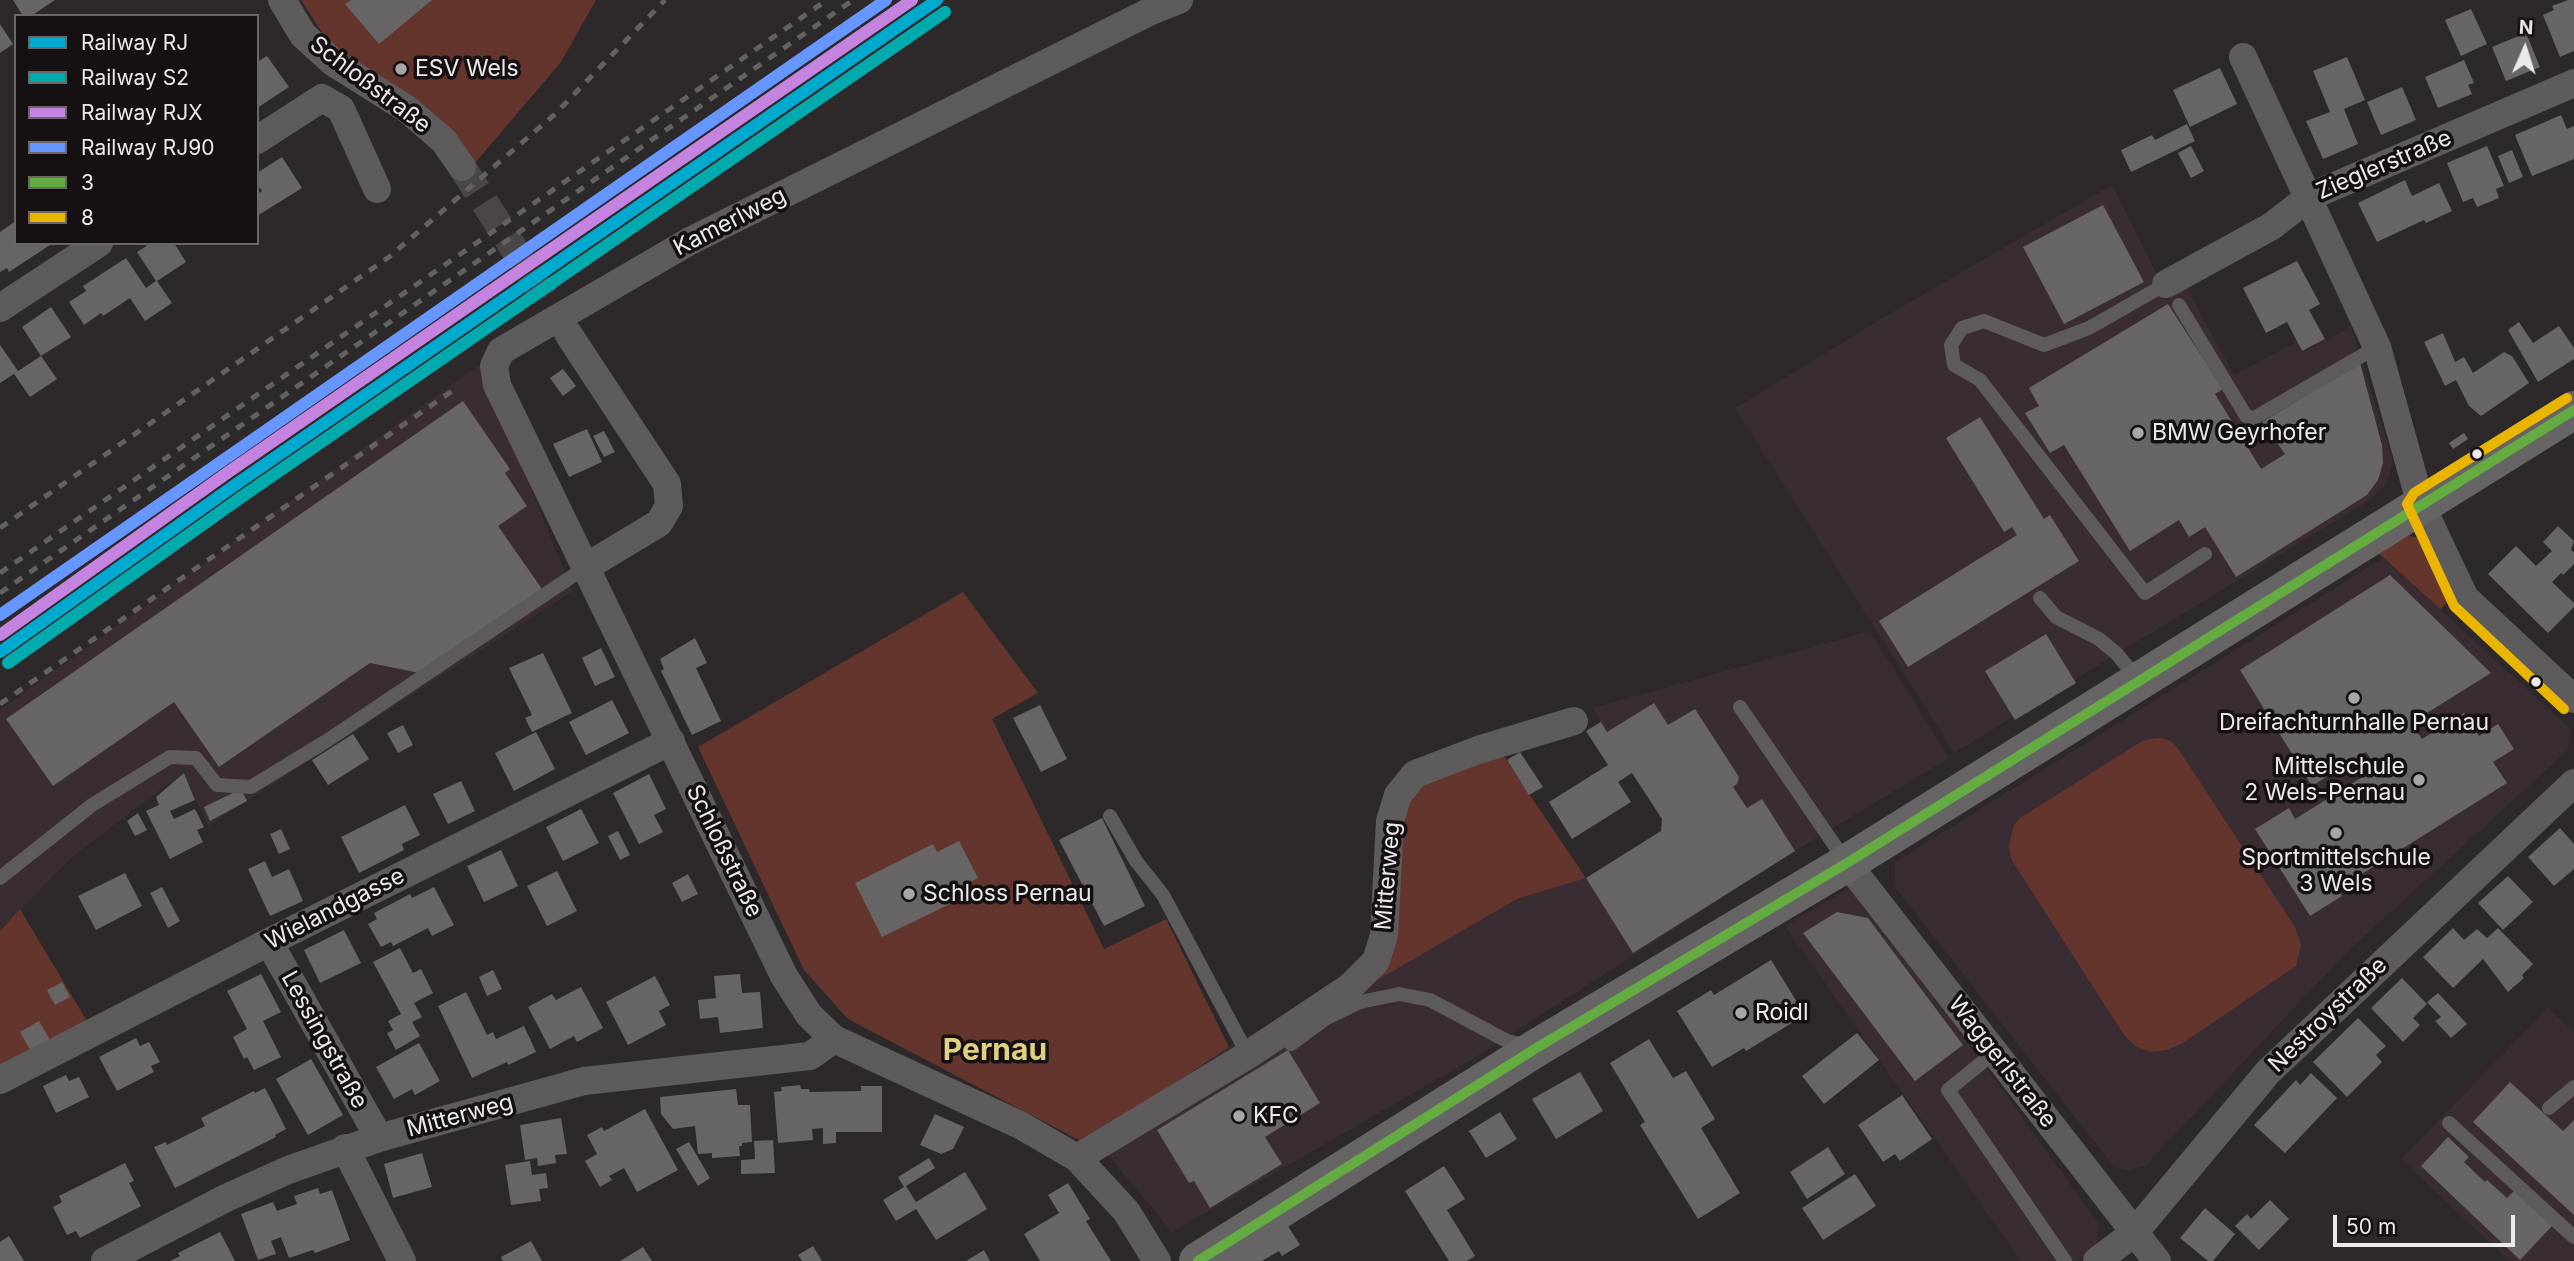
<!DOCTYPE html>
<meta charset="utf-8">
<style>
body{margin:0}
#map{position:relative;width:2574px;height:1261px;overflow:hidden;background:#2d292b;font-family:Inter,sans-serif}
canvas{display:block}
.legend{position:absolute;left:14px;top:14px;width:245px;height:231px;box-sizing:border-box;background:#151113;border:2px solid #6b6769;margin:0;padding:9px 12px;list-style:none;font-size:21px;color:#ede8ea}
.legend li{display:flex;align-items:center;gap:14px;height:35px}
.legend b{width:35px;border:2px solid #6b6769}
.north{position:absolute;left:2490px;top:14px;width:70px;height:70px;-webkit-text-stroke:5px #151113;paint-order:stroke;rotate:3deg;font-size:19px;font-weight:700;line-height:28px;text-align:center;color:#ede8ea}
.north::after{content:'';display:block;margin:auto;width:24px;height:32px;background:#ede8ea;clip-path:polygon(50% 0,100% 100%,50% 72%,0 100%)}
.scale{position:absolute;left:2333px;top:1215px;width:182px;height:32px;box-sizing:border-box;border:4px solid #ede8ea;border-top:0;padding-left:9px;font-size:21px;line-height:24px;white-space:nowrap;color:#ede8ea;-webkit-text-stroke:5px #151113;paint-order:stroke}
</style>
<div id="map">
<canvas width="2574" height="1261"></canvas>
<ul class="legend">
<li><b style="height:9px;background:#00a9ce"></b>Railway RJ</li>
<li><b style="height:9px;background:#00aaad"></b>Railway S2</li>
<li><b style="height:9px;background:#c483df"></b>Railway RJX</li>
<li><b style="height:9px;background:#6696ff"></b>Railway RJ90</li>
<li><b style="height:9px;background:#64ab41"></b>3</li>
<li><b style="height:9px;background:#eab500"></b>8</li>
</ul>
<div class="north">N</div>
<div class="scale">50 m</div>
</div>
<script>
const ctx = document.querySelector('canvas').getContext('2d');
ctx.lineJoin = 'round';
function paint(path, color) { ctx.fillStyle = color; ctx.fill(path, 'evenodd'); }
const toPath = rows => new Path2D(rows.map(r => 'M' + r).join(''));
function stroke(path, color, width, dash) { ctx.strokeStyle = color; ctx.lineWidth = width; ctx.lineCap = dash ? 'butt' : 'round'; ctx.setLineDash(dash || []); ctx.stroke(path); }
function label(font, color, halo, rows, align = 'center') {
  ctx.font = font + ' Inter,sans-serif'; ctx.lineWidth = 7; ctx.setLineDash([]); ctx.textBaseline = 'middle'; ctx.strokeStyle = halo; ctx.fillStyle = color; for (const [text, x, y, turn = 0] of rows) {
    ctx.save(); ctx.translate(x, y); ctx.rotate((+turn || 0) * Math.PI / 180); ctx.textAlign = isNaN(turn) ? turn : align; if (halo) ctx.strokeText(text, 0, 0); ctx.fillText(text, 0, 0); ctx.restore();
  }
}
paint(toPath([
 [2112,185,2159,279,2188,290,2234,375,2296,342,2302,353,2351,327,2393,461,2387,483,2370,500,1954,753,1735,408,1891,313],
 [479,365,573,591,208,826,184,772,72,857,0,931,0,710],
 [2383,558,2571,729,2568,750,2348,951,2146,1165,2130,1171,2114,1167,1895,887,1895,862],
 [1870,631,1949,758,1795,851,1476,1057,1172,1232,1107,1154,1079,1140,1156,1096,1229,1047,1349,977,1517,899,1586,878,1661,831,1662,819,1592,708],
 [1854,885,2099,1224,2097,1246,2077,1261,2021,1261,1785,926],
 [2548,1008,2574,1032,2574,1261,2509,1261,2401,1159]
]), '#392c33');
paint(toPath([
 [301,0,596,0,561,62,475,163,460,139,407,94,329,43],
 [2402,535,2421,538,2434,557,2434,570,2447,603,2440,609,2375,550],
 [963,592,1038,693,992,719,1104,949,1166,919,1229,1047,1156,1096,1079,1140,848,1019,804,970,698,747],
 [1490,736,1586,878,1517,899,1367,986,1380,811,1385,789,1409,763],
 [2161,738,2171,741,2179,750,2295,927,2301,945,2296,966,2183,1043,2167,1050,2151,1052,2135,1046,2124,1035,2011,859,2009,846,2014,825,2020,818,2139,743,2149,739],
 [20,909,87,1021,0,1067,0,931]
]), '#63352d');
paint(toPath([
 [13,0,55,0,31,16,23,16],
 [351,0,432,0,379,44,345,4],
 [2568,0,2574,0,2574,51,2560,57,2543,15,2554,10,2552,6],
 [2471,9,2487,44,2461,56,2445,20],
 [0,24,13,44,0,53],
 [2526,33,2540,67,2506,81,2492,47],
 [267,56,289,87,257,108,257,62],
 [2347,57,2365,100,2344,109,2358,144,2323,159,2306,121,2330,112,2313,71],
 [2464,60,2474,83,2468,85,2472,94,2438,108,2425,77],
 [2220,68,2237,104,2190,127,2173,90],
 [2402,87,2416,120,2381,135,2367,102],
 [2561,115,2567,129,2574,126,2574,159,2532,176,2515,135],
 [2187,124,2195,141,2131,172,2121,150,2152,135,2155,140],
 [2191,146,2204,171,2191,178,2178,153],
 [2487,146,2504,186,2496,189,2499,198,2477,207,2473,198,2463,202,2447,163],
 [2512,150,2523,177,2509,183,2498,156],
 [282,157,302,188,257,216,257,194,262,191,257,184,257,173],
 [2405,180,2412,196,2439,183,2452,211,2426,223,2424,220,2377,242,2358,203],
 [2103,205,2144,282,2064,324,2023,247],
 [16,221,16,243,53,243,9,272,7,268,0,272,0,232],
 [151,243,174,243,186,262,157,281,172,303,145,321,130,298,103,316,101,313,84,325,69,302,86,291,83,286,126,258,146,288,156,281,137,252],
 [2297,261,2320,304,2309,310,2325,339,2302,351,2287,322,2266,333,2243,288],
 [2168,304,2223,389,2215,394,2261,469,2285,454,2262,422,2360,363,2382,445,2383,463,2378,480,2367,495,2236,577,2205,527,2189,537,2179,520,2130,551,2064,445,2050,453,2025,413,2039,406,2029,388],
 [51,307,71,337,41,356,57,379,30,397,14,374,0,383,0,345,18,371,41,356,22,327],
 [2519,322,2533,343,2559,326,2574,348,2574,359,2538,382,2508,330],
 [2443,333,2455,362,2464,357,2473,373,2504,352,2512,356,2529,383,2481,416,2469,406,2456,380,2445,386,2424,342],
 [563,369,576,386,563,396,550,378],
 [463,401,510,469,505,473,527,506,498,526,542,589,420,673,370,663,219,767,174,702,53,786,6,719],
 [1980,417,2044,519,2050,515,2079,561,1908,667,1879,621,2017,535,2012,527,2004,532,1946,438],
 [587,429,602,462,569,477,553,444],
 [604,431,615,452,604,457,593,436],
 [2464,433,2468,439,2453,449,2449,443],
 [2558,526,2574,541,2571,550,2574,552,2574,564,2563,575,2561,573,2552,582,2574,603,2574,607,2548,633,2488,574,2516,546,2536,566,2552,551,2543,542],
 [2390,575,2491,673,2411,723,2422,739,2464,713,2479,736,2498,724,2514,749,2493,762,2507,783,2338,889,2342,896,2310,916,2255,829,2289,808,2295,819,2377,768,2366,752,2312,786,2240,670],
 [2046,634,2076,683,2015,720,1985,671],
 [695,638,707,663,696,668,721,721,692,735,661,671,664,669,660,659],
 [601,648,615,677,595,686,582,658],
 [543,653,572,713,532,732,525,718,532,715,509,668],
 [612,700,629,733,586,755,569,722],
 [1654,703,1668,725,1695,709,1739,777,1737,784,1733,787,1747,808,1762,799,1795,851,1633,953,1586,878,1661,831,1662,819,1632,773,1618,782,1631,802,1572,839,1549,802,1608,765,1586,731,1601,722,1607,732],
 [1040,705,1067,759,1041,772,1013,718],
 [403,725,413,745,398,753,387,733],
 [536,732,555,769,514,791,495,753],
 [353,734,369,759,328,785,312,760],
 [1520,752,1543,787,1529,795,1507,760],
 [184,773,195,800,170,811,174,819,195,809,204,827,197,830,203,842,170,859,146,811,159,805,156,797],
 [649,774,666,809,654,815,663,832,639,844,613,793],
 [461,781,475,811,448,824,433,794],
 [241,789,247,801,210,821,204,807],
 [405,805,420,835,402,844,404,850,359,873,341,837],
 [581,809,599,843,563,861,546,827],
 [138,813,147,830,135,836,127,821],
 [1102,818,1145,906,1104,926,1059,840],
 [2560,828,2574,844,2574,869,2554,886,2528,857],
 [281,829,290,849,279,854,270,834],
 [618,831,630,855,620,860,608,836],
 [959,841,978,878,955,889,960,899,882,937,855,883,933,844,937,852],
 [501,850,518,886,484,902,467,866],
 [265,861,272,877,289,869,303,901,270,916,248,869],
 [557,871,577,911,547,926,527,886],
 [125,873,142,906,96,930,78,896],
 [688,874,698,894,682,902,672,883],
 [2508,876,2533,902,2503,930,2478,903],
 [162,887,180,921,168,928,150,893],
 [434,887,454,925,432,936,428,928,393,946,391,942,381,947,368,924,377,919,374,913,410,894,412,898],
 [1837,912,1868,918,1963,1045,1915,1081,1803,933],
 [2453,928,2464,940,2477,929,2487,938,2498,928,2533,964,2522,975,2524,978,2508,992,2483,959,2453,988,2423,957],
 [344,930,361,963,320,983,304,950],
 [400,948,413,973,421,969,433,993,414,1003,422,1017,412,1022,420,1036,396,1050,387,1033,393,1030,388,1021,401,1014,373,962],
 [1771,960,1805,1015,1746,1051,1744,1048,1712,1067,1677,1011,1711,990,1714,995],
 [493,970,502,989,487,996,479,977],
 [261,974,281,1012,263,1021,281,1057,254,1070,247,1057,244,1059,233,1037,247,1029,227,991],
 [740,974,742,993,760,992,763,1028,720,1033,718,1017,700,1019,698,1000,716,998,714,976],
 [655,976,670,1005,659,1011,666,1025,628,1045,606,1002],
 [2402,978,2427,1004,2413,1018,2420,1025,2403,1042,2371,1008],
 [62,982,70,997,55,1005,47,990],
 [581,987,603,1028,577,1042,574,1036,550,1049,528,1007,552,994,556,1000],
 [466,992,487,1035,493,1032,496,1039,524,1026,536,1052,508,1065,507,1062,472,1078,438,1006],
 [2438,993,2467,1024,2451,1038,2435,1021,2441,1017,2427,1002],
 [2358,1018,2386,1046,2376,1055,2382,1062,2347,1097,2313,1062],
 [39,1021,50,1040,30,1050,20,1032],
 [1857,1033,1879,1060,1824,1104,1802,1076],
 [136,1038,140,1046,149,1042,160,1062,151,1066,154,1072,117,1091,99,1057],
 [1649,1039,1673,1078,1686,1071,1715,1119,1701,1128,1740,1193,1698,1219,1640,1125,1645,1122,1610,1063],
 [419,1043,440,1081,415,1095,412,1089,394,1099,376,1067],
 [1288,1050,1320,1103,1265,1137,1282,1164,1210,1208,1194,1181,1189,1183,1157,1130],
 [311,1059,343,1115,308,1135,276,1079],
 [1580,1072,1603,1111,1556,1139,1532,1099],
 [2311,1073,2337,1098,2285,1153,2254,1125,2296,1080,2300,1085],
 [66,1075,69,1081,79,1077,89,1097,56,1113,43,1086],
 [2510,1082,2563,1131,2574,1120,2574,1215,2473,1122],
 [800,1085,801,1089,809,1089,810,1092,861,1091,861,1086,882,1086,882,1132,836,1132,836,1143,823,1144,823,1128,812,1129,813,1140,778,1143,774,1092,782,1091,781,1087],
 [265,1088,286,1129,275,1135,276,1137,175,1188,154,1147,166,1142,167,1145,205,1126,201,1118,254,1091,255,1093],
 [736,1089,738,1105,750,1105,752,1142,742,1143,742,1146,739,1146,740,1156,712,1158,712,1153,698,1154,695,1126,673,1129,661,1114,660,1097],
 [1902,1095,1932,1139,1900,1161,1895,1154,1883,1162,1858,1125],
 [645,1109,678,1170,637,1192,624,1168,609,1176,612,1180,600,1187,585,1161,597,1154,587,1135,602,1127,604,1131],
 [1500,1112,1517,1139,1486,1158,1469,1131],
 [935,1114,964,1127,953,1149,941,1154,920,1145],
 [561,1118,567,1154,555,1155,556,1163,538,1166,537,1158,525,1160,520,1125],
 [2448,1137,2469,1157,2464,1162,2485,1182,2487,1180,2507,1198,2516,1189,2553,1225,2520,1260,2421,1166],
 [773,1140,775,1173,741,1174,741,1160,755,1159,754,1141],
 [689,1142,710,1178,698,1186,676,1149],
 [1828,1147,1845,1174,1807,1199,1790,1172],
 [422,1153,432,1187,393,1198,384,1164],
 [929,1158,935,1168,906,1186,916,1202,965,1172,987,1209,936,1240,916,1209,896,1221,883,1200,904,1187,898,1177],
 [530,1161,532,1175,546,1173,548,1188,539,1189,541,1201,511,1205,505,1165],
 [125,1163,134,1181,129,1183,141,1206,80,1238,76,1231,67,1235,53,1207,62,1202,59,1196],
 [1444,1166,1465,1199,1447,1210,1475,1256,1467,1261,1449,1261,1405,1191],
 [1855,1174,1876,1206,1823,1240,1802,1208],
 [1068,1183,1090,1219,1086,1221,1111,1261,1040,1261,1024,1234,1059,1213,1048,1195],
 [318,1188,320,1194,332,1190,350,1240,315,1253,313,1250,289,1258,281,1237,271,1241,276,1254,258,1260,241,1214,273,1202,277,1211,297,1204,294,1196],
 [2270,1200,2289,1219,2259,1250,2235,1226,2247,1214,2251,1219],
 [2205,1208,2235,1234,2213,1261,2208,1261,2180,1238],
 [1288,1226,1300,1245,1282,1256,1279,1251,1262,1261,1230,1261],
 [220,1232,235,1261,170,1261,180,1256,178,1253],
 [9,1236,24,1261,0,1261,0,1242],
 [531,1241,542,1261,503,1261,501,1257],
 [813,1246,822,1261,802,1261,798,1255],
 [643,1247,652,1261,620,1261],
 [984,1250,990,1261,966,1261]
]), '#686566');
stroke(toPath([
 [462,167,569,335]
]), '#4a4648', 28, [28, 14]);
stroke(toPath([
 [2166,284,2089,328,2044,345,1984,321,1962,328,1951,345,1954,365,1980,380,2145,593,2205,554],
 [2179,305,2246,416,2254,418,2377,347],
 [2040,598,2056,617,2099,639,2117,654,2138,680],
 [1740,707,1846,862],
 [1110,816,1136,861,1163,895,1248,1055],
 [0,878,92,805,170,757,196,758,217,785,251,787,328,740,586,567],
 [1291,1044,1325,1019,1360,1002,1399,994,1430,1000,1507,1041,1526,1045],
 [1995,1052,1948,1090,2065,1261],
 [2549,1108,2574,1087],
 [2449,1123,2574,1237]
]), '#5e5b5d', 14);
stroke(toPath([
 [282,0,303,35,334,63,407,109,444,141,462,167],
 [2243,57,2377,347,2421,505,2465,598,2574,699],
 [257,140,322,98,341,109,377,189],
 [2166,284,2272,226,2309,197,2574,83],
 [0,308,99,243],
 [569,335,667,484,669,506,659,523,586,567],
 [1847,863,2157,1261],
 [269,942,379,1138],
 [0,1080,269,942,671,741],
 [345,1148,402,1261],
 [1077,1158,1248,1055,1350,987,1376,961,1384,935,1390,821,1398,795,1415,774,1478,750,1574,721],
 [105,1261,226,1198,288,1170,379,1138,584,1081,810,1056,834,1039],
 [1157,1261,1126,1211,1077,1158,1020,1125,834,1039,809,1015,784,976,497,385,494,366,501,351,690,241,1151,11,1179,0],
 [2097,1261,2134,1233,2268,1072,2574,783]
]), '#5e5b5d', 28);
stroke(toPath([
 [1198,1261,1538,1047,1847,863,2574,410]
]), '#676466', 38);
stroke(toPath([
 [0,528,389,257,554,115,665,0],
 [0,573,827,0],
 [0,593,853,0],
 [0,704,455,389]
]), '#636162', 5, [9, 9]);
stroke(toPath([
 [1198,1261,1538,1047,1847,863,2574,410]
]), '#64ab41', 10);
stroke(toPath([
 [2564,709,2454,606,2407,504,2414,493,2567,398]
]), '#eab500', 10);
stroke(toPath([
 [0,652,235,485,937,0]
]), '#00a9ce', 12);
stroke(toPath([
 [8,663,243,496,945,12]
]), '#00aaad', 12);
stroke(toPath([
 [0,635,227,473,912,0]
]), '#c483df', 12);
stroke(toPath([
 [0,615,886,0]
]), '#6696ff', 12);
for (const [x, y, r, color] of [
 [401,69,7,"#aaa5a7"],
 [2138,433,7,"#aaa5a7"],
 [2477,454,6,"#ede8ea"],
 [2536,682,6,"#ede8ea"],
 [2354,698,7,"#aaa5a7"],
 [2419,780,7,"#aaa5a7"],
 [2336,833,7,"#aaa5a7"],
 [909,894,7,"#aaa5a7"],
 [1741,1013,7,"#aaa5a7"],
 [1239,1116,7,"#aaa5a7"]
]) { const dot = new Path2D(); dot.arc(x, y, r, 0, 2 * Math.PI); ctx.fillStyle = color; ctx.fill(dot); stroke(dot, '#151113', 2.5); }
label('23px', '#ede8ea', '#151113', [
 ["ESV Wels",415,69],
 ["BMW Geyrhofer",2152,433],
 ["Dreifachturnhalle Pernau",2354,723,"center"],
 ["Mittelschule",2405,767,"right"],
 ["2 Wels-Pernau",2405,793,"right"],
 ["Sportmittelschule",2336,858,"center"],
 ["3 Wels",2336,884,"center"],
 ["Schloss Pernau",923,894],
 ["Roidl",1755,1013],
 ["KFC",1253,1116]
], 'left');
label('23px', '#ede8ea', '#151113', [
 ["Schloßstraße",370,85,37],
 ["Zieglerstraße",2384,165,-23],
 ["Kamerlweg",730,222,-27],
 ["Schloßstraße",724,851,64],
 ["Mitterweg",1388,876,-85],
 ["Wielandgasse",335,909,-27],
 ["Nestroystraße",2328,1015,-44],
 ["Lessingstraße",324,1040,61],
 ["Waggerlstraße",2002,1062,52],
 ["Mitterweg",460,1116,-15]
]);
label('bold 30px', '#e1d082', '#151113', [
 ["Pernau",995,1051]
]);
</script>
